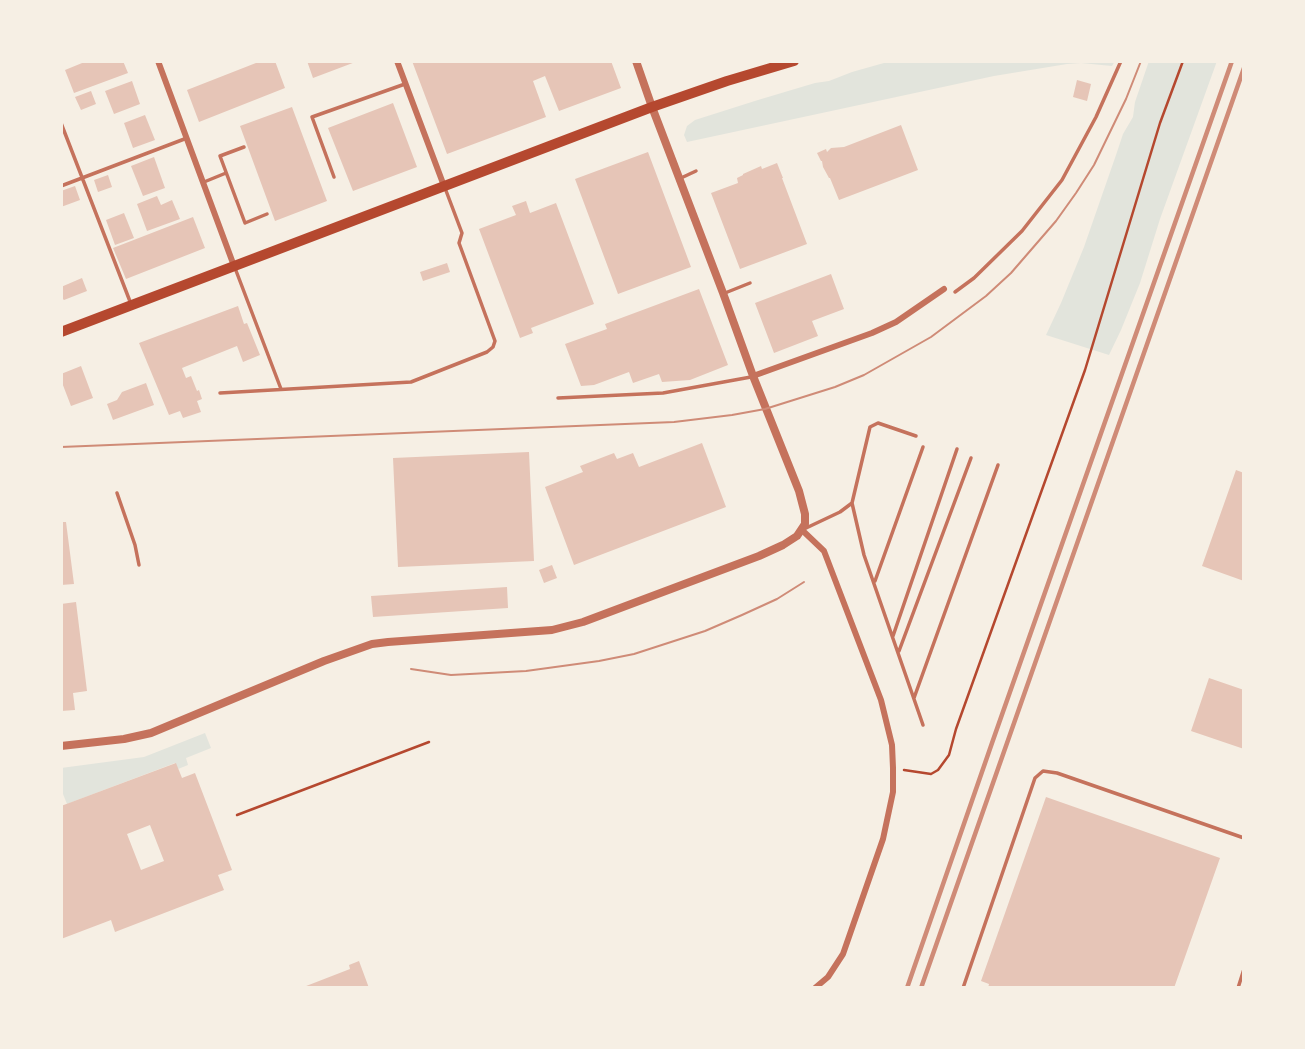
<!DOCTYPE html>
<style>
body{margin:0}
#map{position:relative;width:1305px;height:1049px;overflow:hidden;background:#f6efe4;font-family:Jost,sans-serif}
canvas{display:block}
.frame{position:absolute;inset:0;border:63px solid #f6efe4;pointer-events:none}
</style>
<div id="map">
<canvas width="1305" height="1049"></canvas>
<div class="frame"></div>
</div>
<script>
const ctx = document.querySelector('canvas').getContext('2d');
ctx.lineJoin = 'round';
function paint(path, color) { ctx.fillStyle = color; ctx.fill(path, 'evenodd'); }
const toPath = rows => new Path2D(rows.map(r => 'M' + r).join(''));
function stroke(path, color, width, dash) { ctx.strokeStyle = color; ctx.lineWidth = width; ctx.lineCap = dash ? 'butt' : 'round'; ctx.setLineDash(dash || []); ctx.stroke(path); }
paint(toPath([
 [891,61,1115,61,1112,66,1081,63,1067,64,994,76,687,142,684,135,687,126,695,120,758,100,815,83,829,81,852,72],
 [1149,61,1217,61,1160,219,1140,283,1121,330,1109,355,1046,335,1061,303,1084,247,1116,155,1123,134,1133,117,1135,102],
 [205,733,211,748,186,758,188,765,178,769,175,763,67,804,61,789,61,768,144,757]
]), '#e2e4dc');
paint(toPath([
 [87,61,123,61,128,73,74,93,65,70],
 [261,61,275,61,285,88,199,122,187,90],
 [307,61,358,61,313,78],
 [412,61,611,61,621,88,559,111,545,76,533,81,546,117,447,154],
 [1077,80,1091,84,1087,101,1073,97],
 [132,81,140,104,114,114,105,91],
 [91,91,96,104,81,110,75,97],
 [393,103,417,167,353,191,328,128],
 [292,107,327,201,275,221,240,126],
 [145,115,155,140,133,148,124,123],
 [901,125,918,170,839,200,830,178,829,178,823,167,822,161,821,161,817,153,826,149,827,152,831,148,844,147],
 [648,152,691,267,618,294,575,179],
 [154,157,165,188,143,196,131,166],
 [777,163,783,178,782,178,807,244,740,269,711,193,738,183,737,178,743,175,743,174,761,166,762,169],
 [108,175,112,187,98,192,94,180],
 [75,186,80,200,61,207,61,191],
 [157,196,161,205,172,200,180,219,147,231,137,204],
 [526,201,530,213,556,203,594,304,531,328,533,333,520,338,479,229,516,215,512,206],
 [124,213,134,238,115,245,106,220],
 [193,217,205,248,126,279,113,248],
 [447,263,450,272,423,281,420,272],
 [831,274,844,309,812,321,818,336,774,353,755,303],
 [82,278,87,291,64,300,61,297,61,287],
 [699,289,728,365,690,380,662,382,659,374,633,383,629,372,594,385,581,386,565,344,607,329,605,324],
 [238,306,244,324,247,323,260,355,243,362,237,346,182,368,186,378,191,376,197,391,199,390,202,399,197,401,201,412,183,418,180,411,169,415,139,343],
 [81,366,93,398,71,406,61,380,61,374],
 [146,383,154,405,113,420,107,404,117,400,122,392],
 [702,443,726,507,574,565,545,487,583,472,580,466,614,453,617,459,633,453,639,467],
 [529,452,534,561,398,567,393,458],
 [1236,470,1244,473,1244,581,1202,566],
 [61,522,66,522,74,584,61,585],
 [552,565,557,578,544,583,539,570],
 [507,587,508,608,373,617,371,596],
 [76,602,87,691,73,693,75,710,61,711,61,604],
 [1209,678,1244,690,1244,749,1191,731],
 [176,763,182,778,195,773,232,870,218,875,224,890,115,932,111,920,61,939,61,806],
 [150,825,164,861,141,870,127,834],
 [1046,797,1220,858,1174,988,988,988,989,984,981,981],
 [359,961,369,988,301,988,350,969,349,965]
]), '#e6c5b7');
stroke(toPath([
 [904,770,931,774,938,770,949,755,956,729,1085,370,1160,123,1183,61],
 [237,815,429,742]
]), '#b5482f', 2.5);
stroke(toPath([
 [61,123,131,304],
 [244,147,220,156,245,223,267,214],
 [334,177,312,117,405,84],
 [681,178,696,171],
 [204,182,226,173],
 [61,186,187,138],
 [235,268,281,389],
 [955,292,974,278,1022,231,1062,180,1096,117,1121,61],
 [725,293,750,283],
 [220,393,411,382,487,352,493,347,495,341,459,243,462,233,445,188],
 [558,398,663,393,751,377],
 [117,493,135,545,139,565],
 [852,503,864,555,923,725],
 [804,529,840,512,852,503,870,427,878,423,916,436],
 [875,581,923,447],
 [893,636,957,449],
 [899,651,971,458],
 [914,698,998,465],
 [963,988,1035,778,1043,771,1057,773,1244,838],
 [1238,988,1244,969]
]), '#c5725c', 3.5);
stroke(toPath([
 [158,61,234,266],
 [397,61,444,186],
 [753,376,872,333,896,322,944,289],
 [802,530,824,551,881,700,892,745,893,768,893,792,883,839,843,954,828,977,815,988]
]), '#c5725c', 6);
stroke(toPath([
 [61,746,124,739,151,733,324,661,372,644,388,642,552,630,583,622,759,556,783,545,797,536,805,524,805,514,799,491,753,376,723,293,652,107,636,61]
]), '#c5725c', 8);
stroke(toPath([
 [61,332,652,107,727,81,794,61]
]), '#b5482f', 10);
stroke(toPath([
 [61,447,674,422,732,415,765,409,835,387,864,375,931,337,986,296,1011,273,1056,221,1076,193,1094,165,1126,99,1141,61],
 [411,669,451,675,526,671,599,661,634,654,705,631,742,615,777,599,804,582]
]), '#cf8b77', 2);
stroke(toPath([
 [907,988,992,743,1232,61],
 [921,988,1244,68]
]), '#cf8b77', 4.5);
</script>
